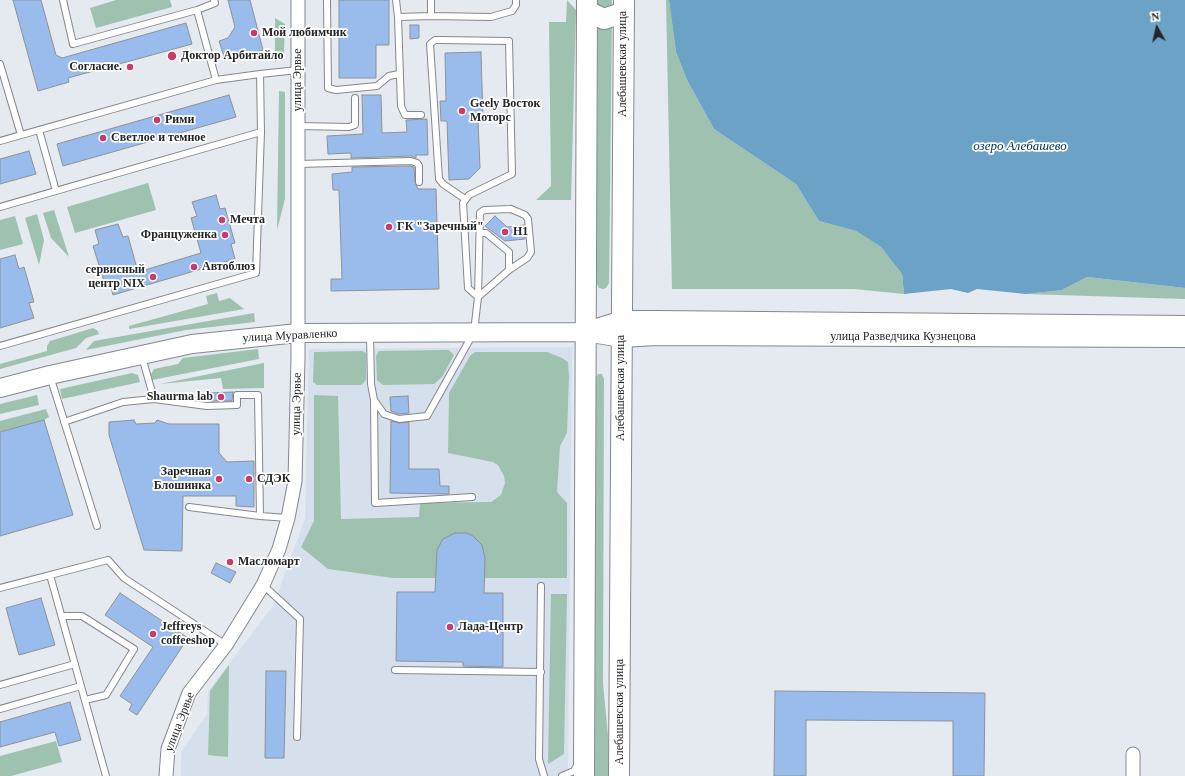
<!DOCTYPE html>
<meta charset="utf-8">
<style>
body{margin:0}
#map{position:relative;width:1185px;height:776px;overflow:hidden;background:#e5e9f0;font-family:Georgia,serif}
canvas{display:block}
.north{position:absolute;left:1137px;top:8px;width:40px;height:40px;-webkit-text-stroke:3px #fff;paint-order:stroke;rotate:352deg;font-size:11px;font-weight:700;line-height:16px;text-align:center;color:#232527}
.north::after{content:'';display:block;margin:auto;width:14px;height:18px;background:#232527;clip-path:polygon(50% 0,100% 100%,50% 72%,0 100%)}
</style>
<div id="map">
<canvas width="1185" height="776"></canvas>
<div class="north">N</div>
</div>
<script>
const ctx = document.querySelector('canvas').getContext('2d');
ctx.lineJoin = 'round';
function paint(path, color) { ctx.fillStyle = color; ctx.fill(path, 'evenodd'); }
const toPath = rows => new Path2D(rows.map(r => 'M' + r).join(''));
function stroke(path, color, width, dash) { ctx.strokeStyle = color; ctx.lineWidth = width; ctx.lineCap = dash ? 'butt' : 'round'; ctx.setLineDash(dash || []); ctx.stroke(path); }
function label(font, color, halo, rows, align = 'center') {
  ctx.font = font + ' Georgia,serif'; ctx.lineWidth = 3.5; ctx.setLineDash([]); ctx.textBaseline = 'middle'; ctx.strokeStyle = halo; ctx.fillStyle = color; for (const [text, x, y, turn = 0] of rows) {
    ctx.save(); ctx.translate(x, y); ctx.rotate((+turn || 0) * Math.PI / 180); ctx.textAlign = isNaN(turn) ? turn : align; if (halo) ctx.strokeText(text, 0, 0); ctx.fillText(text, 0, 0); ctx.restore();
  }
}
paint(toPath([
 [572,347,568,776,181,776,181,752,207,714,208,691,273,606,305,519,309,349]
]), '#d6dfec');
paint(toPath([
 [116,0,170,0,172,7,96,28,90,8],
 [567,0,576,10,571,200,536,200,551,186,549,22,566,22],
 [598,0,612,0,612,14,609,283,606,288,603,289,599,288,596,282],
 [666,0,669,0,676,52,687,80,714,129,796,184,819,221,856,231,881,247,902,274,904,294,854,289,672,289],
 [275,18,285,24,284,51,283,57,275,62],
 [279,91,285,92,285,199,277,230],
 [148,183,156,210,75,233,67,207],
 [54,210,69,257,51,238,43,213],
 [37,214,44,240,39,265,25,218],
 [15,216,23,244,0,250,0,220],
 [1087,277,1185,288,1185,299,1026,294,1062,290],
 [217,293,219,301,230,298,244,309,129,329,129,326,208,304,206,296],
 [254,313,255,322,186,330,86,350,94,341],
 [93,328,98,331,99,334,86,338,76,348,0,369,0,364,47,351,47,346,50,341],
 [258,349,259,359,152,380,151,374,154,369,178,364,183,358],
 [449,350,454,355,442,377,434,384,383,385,377,380,376,356,379,351],
 [362,351,366,353,366,380,361,385,317,385,313,382,314,352],
 [475,352,547,352,562,358,568,362,569,377,567,433,560,446,557,492,567,503,567,578,393,578,328,569,301,547,314,521,314,395,338,396,341,519,419,517,420,503,491,502,501,495,505,483,504,476,498,465,493,462,448,453,449,393,470,356],
 [264,363,264,388,223,389,221,378,160,384],
 [132,373,138,375,140,382,62,399,60,389],
 [598,374,602,374,604,379,603,683,608,736,608,776,593,776,595,379],
 [37,395,39,405,0,414,0,404],
 [46,409,49,417,44,420,0,432,0,421],
 [551,594,567,594,564,754,548,764],
 [229,665,228,757,208,755,210,691],
 [56,741,62,762,11,776,0,776,0,756]
]), '#9ec2af');
paint(toPath([
 [669,0,1185,0,1185,288,1087,277,1062,290,1026,294,977,289,968,293,951,289,904,294,902,274,881,247,856,231,819,221,796,184,714,129,687,80,676,52]
]), '#6ba2c6');
const building = toPath([
 [13,0,41,0,56,55,62,58,186,23,192,44,68,78,69,82,38,91,13,0],
 [228,0,250,0,263,50,225,60,219,41,228,38,235,27,228,0],
 [339,0,389,0,389,45,376,45,376,78,339,78,339,0],
 [410,25,419,25,419,38,410,39,410,25],
 [481,52,483,120,478,120,480,168,469,179,449,180,447,121,441,121,440,101,446,101,445,53,481,52],
 [229,95,236,117,63,166,57,144,229,95],
 [362,95,381,95,382,133,407,132,406,120,427,119,428,155,416,155,416,158,411,156,351,158,351,153,328,154,327,136,363,134,362,95],
 [29,151,36,174,0,184,0,159,29,151],
 [410,166,414,167,415,182,418,189,436,189,439,289,331,291,331,279,342,279,339,190,333,190,332,174,352,172,352,167,410,166],
 [216,195,220,209,225,208,235,243,231,244,235,259,113,295,109,280,104,281,93,246,99,244,95,230,118,224,123,237,128,236,138,272,201,253,191,218,197,216,192,202,216,195],
 [495,216,507,227,524,225,525,239,505,241,485,226,495,216],
 [15,255,19,269,24,267,34,302,29,303,34,318,0,328,0,259,15,255],
 [233,392,232,401,208,401,207,393,233,392],
 [408,396,409,413,399,414,391,411,390,397,408,396],
 [44,420,73,515,0,536,0,432,44,420],
 [134,420,136,424,155,423,157,420,169,424,219,424,219,453,227,462,254,461,254,507,236,506,236,496,183,496,182,551,144,550,109,435,109,422,134,420],
 [391,421,399,423,409,422,409,469,439,469,440,486,449,486,449,494,390,493,391,421],
 [455,533,467,533,473,536,482,545,485,558,484,593,503,593,503,667,463,666,463,662,396,661,397,592,435,592,437,550,443,539,455,533],
 [216,563,236,572,230,583,211,573,216,563],
 [120,593,188,638,137,715,129,710,132,704,120,696,153,647,105,615,120,593],
 [41,598,55,645,19,655,6,608,41,598],
 [266,671,286,671,284,758,265,758,266,671],
 [775,691,985,693,984,776,953,776,953,721,806,720,806,776,774,776,775,691],
 [70,702,81,740,59,746,55,732,0,747,0,722,70,702]
]);
paint(building, '#99bcec');
stroke(building, '#8e9298', 1);
const service = toPath([
 [63,0,73,44,197,10,216,80],
 [327,0,328,88,336,90,377,86,389,76,399,74],
 [396,0,398,17],
 [431,0,431,16,491,17,512,11,516,5,516,0],
 [197,10,215,3,214,0],
 [0,64,21,135],
 [260,74,298,70],
 [421,115,405,115,401,106,398,17,431,16],
 [298,126,349,127,355,125,355,98],
 [39,130,56,191],
 [0,141,216,80,260,74,261,132,256,273,0,346],
 [298,164,411,161,417,163,419,166,419,182],
 [0,207,261,132],
 [511,209,525,215,528,219,531,252,527,258,509,270,478,297,480,213,484,210,511,209],
 [480,233,486,233,509,252,509,270],
 [370,334,371,384,374,400,384,414,399,419,427,416,474,332,478,297,468,288,463,203,469,195,512,174,509,41,439,40,435,40,430,44,439,179,443,184,465,199],
 [142,357,154,399,207,406,237,405,237,395,258,395,260,516,189,507],
 [50,376,97,526],
 [374,400,375,503,472,497],
 [64,422,123,402,154,399],
 [260,516,288,518],
 [50,575,106,776],
 [263,585,300,619,297,737],
 [541,586,539,759,544,776],
 [0,588,108,560,124,578,226,645],
 [62,616,82,616,134,649,106,695,85,700],
 [395,670,541,672],
 [0,685,75,664],
 [0,709,81,686],
 [562,776,574,771,577,765]
]);
const minor = toPath([
 [1133,754,1133,776],
 [166,776,168,749,189,693,226,645,263,585,279,549,288,518,295,481,298,358,298,0]
]);
const secondary = toPath([
 [587,331,622,320,656,320,1185,325],
 [0,388,50,375,192,344,298,333,585,332,622,338,656,336,1185,338]
]);
const primary = toPath([
 [587,11,604,19,624,12],
 [584,776,587,0],
 [619,776,624,0]
]);
stroke(service, '#84888e', 8);
stroke(minor, '#84888e', 15);
stroke(secondary, '#84888e', 20);
stroke(primary, '#84888e', 22);
stroke(service, '#fff', 6);
stroke(minor, '#fff', 13);
stroke(secondary, '#fff', 18);
stroke(primary, '#fff', 20);
for (const [x, y, r, color] of [
 [254,33,4,"#c73b6d"],
 [172,56,5,"#c73b6d"],
 [130,67,4,"#c73b6d"],
 [462,111,4,"#c73b6d"],
 [157,120,4,"#c73b6d"],
 [103,138,4,"#c73b6d"],
 [222,220,4,"#c73b6d"],
 [389,227,4,"#c73b6d"],
 [505,232,4,"#c73b6d"],
 [225,235,4,"#c73b6d"],
 [194,267,4,"#c73b6d"],
 [153,277,4,"#c73b6d"],
 [221,397,4,"#c73b6d"],
 [219,479,4,"#c73b6d"],
 [249,479,4,"#c73b6d"],
 [230,562,4,"#c73b6d"],
 [450,627,4,"#c73b6d"],
 [153,634,4,"#c73b6d"]
]) { const dot = new Path2D(); dot.arc(x, y, r, 0, 2 * Math.PI); ctx.fillStyle = color; ctx.fill(dot); stroke(dot, '#fff', 1.5); }
label('bold 12px', '#232527', '#fff', [
 ["Мой любимчик",262,33],
 ["Доктор Арбитайло",181,56],
 ["Согласие.",122,67,"right"],
 ["Geely Восток",470,104],
 ["Моторс",470,118],
 ["Рими",165,120],
 ["Светлое и темное",111,138],
 ["Мечта",230,220],
 ["ГК \"Заречный\"",397,227],
 ["Н1",513,232],
 ["Француженка",217,235,"right"],
 ["Автоблюз",202,267],
 ["сервисный",145,270,"right"],
 ["центр NIX",145,284,"right"],
 ["Shaurma lab",213,397,"right"],
 ["Заречная",211,472,"right"],
 ["Блошинка",211,486,"right"],
 ["СДЭК",257,479],
 ["Масломарт",238,562],
 ["Jeffreys",161,627],
 ["coffeeshop",161,641],
 ["Лада-Центр",458,627]
], 'left');
label('12px', '#232527', '#fff', [
 ["Алебашевская улица",623,64,-90],
 ["улица Эрвье",298,80,-90],
 ["улица Муравленко",290,336,-3],
 ["улица Разведчика Кузнецова",903,337],
 ["Алебашевская улица",621,388,-90],
 ["улица Эрвье",297,404,-89],
 ["Алебашевская улица",620,712,-90],
 ["улица Эрвье",180,722,-69]
]);
label('italic 13px', '#01324a', '#fff', [
 ["озеро Алебашево",1020,147]
]);
</script>
